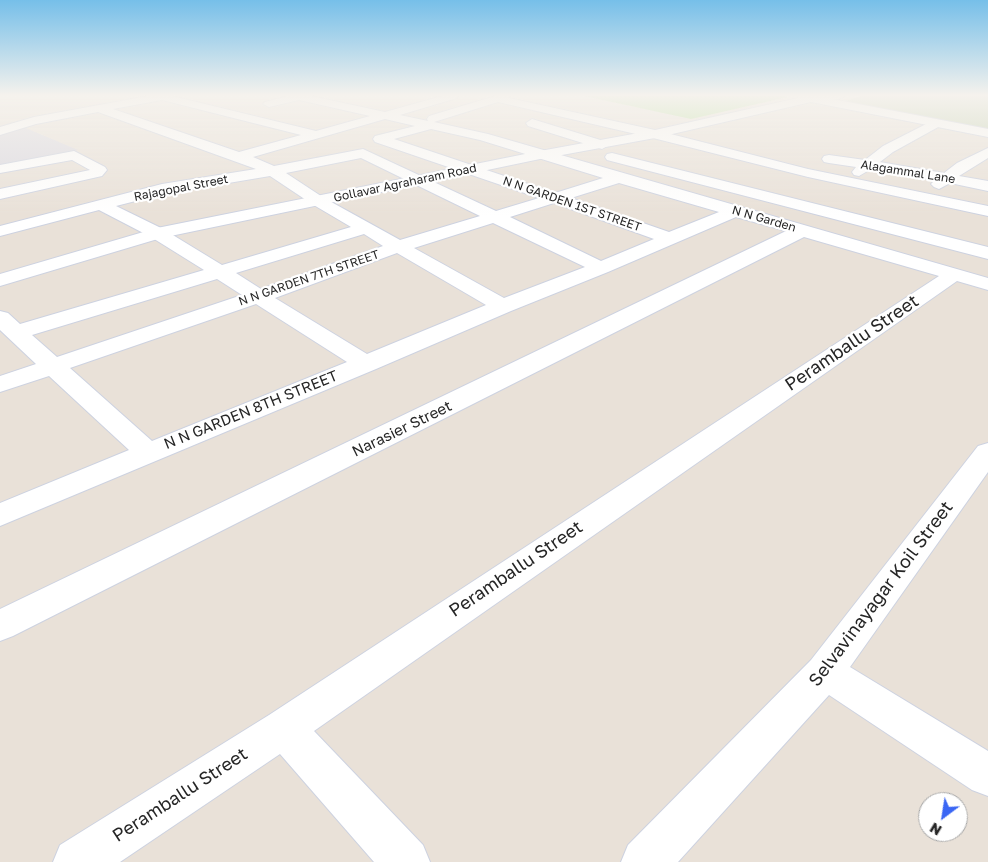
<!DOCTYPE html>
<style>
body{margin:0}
#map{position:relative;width:988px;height:862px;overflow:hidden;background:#e9e1d8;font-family:"Golos Text",sans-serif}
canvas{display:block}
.north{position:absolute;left:918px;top:792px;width:50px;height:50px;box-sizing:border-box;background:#fff;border:1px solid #a8a8a8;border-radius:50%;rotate:211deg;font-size:14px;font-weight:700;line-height:20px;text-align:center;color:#262626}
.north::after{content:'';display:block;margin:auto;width:18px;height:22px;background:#3a66f4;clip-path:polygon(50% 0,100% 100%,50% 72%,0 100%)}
</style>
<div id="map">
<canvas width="988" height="862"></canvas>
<div class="north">N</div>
</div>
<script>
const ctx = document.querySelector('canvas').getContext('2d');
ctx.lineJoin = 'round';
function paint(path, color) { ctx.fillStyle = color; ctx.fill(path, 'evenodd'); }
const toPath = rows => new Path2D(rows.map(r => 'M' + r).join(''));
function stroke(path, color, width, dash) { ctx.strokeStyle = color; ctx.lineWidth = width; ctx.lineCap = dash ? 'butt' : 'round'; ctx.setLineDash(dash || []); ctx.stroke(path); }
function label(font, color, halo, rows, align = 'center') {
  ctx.font = font + ' "Golos Text",sans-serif'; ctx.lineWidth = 4.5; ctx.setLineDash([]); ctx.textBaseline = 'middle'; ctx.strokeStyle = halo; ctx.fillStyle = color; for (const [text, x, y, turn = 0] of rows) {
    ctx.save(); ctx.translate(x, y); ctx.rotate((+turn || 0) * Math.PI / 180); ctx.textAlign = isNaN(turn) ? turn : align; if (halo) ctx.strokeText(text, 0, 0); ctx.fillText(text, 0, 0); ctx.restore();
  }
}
paint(toPath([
 [21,126,78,150,0,166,0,130]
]), '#dbd9e1');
paint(toPath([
 [584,96,783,96,788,97,691,119]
]), '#b2df95');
paint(toPath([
 [860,96,988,96,988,130,839,103]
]), '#c2d2b0');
const street = toPath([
 [148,96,172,96,316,131,370,116,299,100,269,107,263,104,265,102,288,96,311,96,385,112,442,96,458,96,457,98,400,115,428,121,427,119,429,116,495,96,510,96,509,98,655,130,808,169,988,206,988,216,808,177,653,138,498,102,434,122,488,134,988,278,988,290,957,281,314,731,423,845,430,862,374,862,280,754,120,862,53,862,60,845,269,715,939,276,804,237,13,636,0,641,0,609,786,231,736,217,608,272,511,311,376,369,0,526,0,503,129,450,49,376,0,392,0,376,36,364,0,330,0,311,8,313,20,324,204,270,151,237,99,210,0,236,0,226,162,184,256,169,98,112,36,124,0,135,0,127,34,117,148,96],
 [162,100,301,135,239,152,113,109,162,100],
 [385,119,415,126,375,136,373,139,375,142,539,198,496,211,363,149,274,166,253,157,385,119],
 [431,129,480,140,603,178,555,193,394,139,431,129],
 [361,158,480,216,400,240,324,198,286,173,361,158],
 [270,176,312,204,351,227,222,265,163,229,116,206,163,194,270,176],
 [619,183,719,212,669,232,571,198,619,183],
 [554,203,654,239,601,261,510,217,554,203],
 [493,223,585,267,504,298,414,248,493,223],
 [364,234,383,246,261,289,236,273,364,234],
 [397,253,486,305,367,354,275,298,397,253],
 [217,279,242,295,57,357,32,335,217,279],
 [256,304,347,362,152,441,70,368,256,304],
 [809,96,845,96,839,99,813,101,809,100,809,96],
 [532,119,607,142,609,145,602,149,528,126,526,123,532,119],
 [936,119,942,123,940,126,893,152,880,162,944,173,957,163,988,148,988,158,959,176,988,181,988,191,950,183,939,189,934,187,931,184,935,180,871,169,859,176,854,175,852,172,856,167,829,163,824,162,822,159,824,156,829,155,865,160,883,146,936,119],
 [74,151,105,167,107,170,102,176,0,199,0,189,90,170,72,160,0,173,0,165,74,151],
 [612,153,988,247,988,259,607,160,605,157,607,154,612,153],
 [988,443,988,472,850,667,988,751,988,796,972,790,829,695,678,862,621,862,628,845,811,660,978,446,988,443]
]);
const secondary = toPath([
 [798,96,828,96,827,98,988,129,988,137,811,102,655,138,540,159,161,238,0,286,0,274,157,228,540,151,655,130,798,98,798,96]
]);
stroke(street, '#cdd2e0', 2);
stroke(secondary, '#cdd2e0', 2);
paint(street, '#fff');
paint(secondary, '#fff');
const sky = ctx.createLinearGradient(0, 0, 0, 216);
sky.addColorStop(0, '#76bfe9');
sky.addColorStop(0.44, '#f5f2ed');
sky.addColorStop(1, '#f5f2ed00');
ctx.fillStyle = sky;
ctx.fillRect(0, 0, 988, 216);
label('12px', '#262626', '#fff', [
 ["Alagammal Lane",908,172,9],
 ["Gollavar Agraharam Road",405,183,-12],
 ["Rajagopal Street",181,188,-11],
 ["N N GARDEN 1ST STREET",572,204,19],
 ["N N Garden",764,219,16],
 ["N N GARDEN 7TH STREET",309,278,-19]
]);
label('15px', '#262626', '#fff', [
 ["N N GARDEN 8TH STREET",251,410,-22],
 ["Narasier Street",402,429,-26]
]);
label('18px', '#262626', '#fff', [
 ["Peramballu Street",852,343,-34],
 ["Peramballu Street",516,569,-34],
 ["Selvavinayagar Koil Street",881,594,-53],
 ["Peramballu Street",180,795,-33]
]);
</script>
